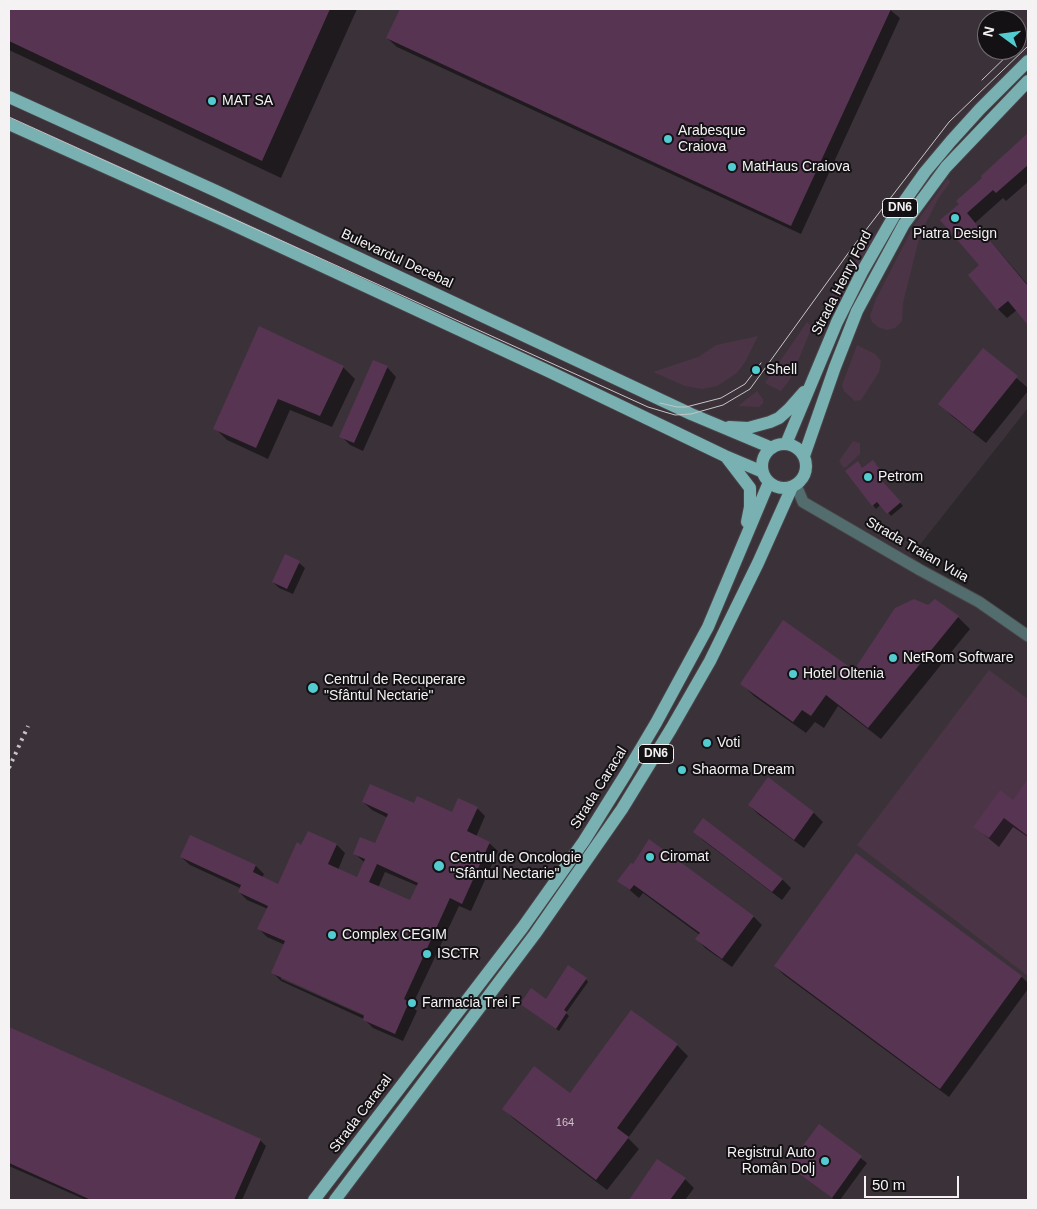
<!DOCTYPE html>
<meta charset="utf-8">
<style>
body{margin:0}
#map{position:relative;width:1037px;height:1209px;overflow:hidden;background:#2c282b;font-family:Arial,sans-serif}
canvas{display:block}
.frame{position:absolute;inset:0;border:10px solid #f5f2f4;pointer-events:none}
.north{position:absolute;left:977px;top:10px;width:50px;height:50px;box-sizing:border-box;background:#131113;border:1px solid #6d6b6d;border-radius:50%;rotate:284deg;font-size:14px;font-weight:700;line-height:20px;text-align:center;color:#f5f2f4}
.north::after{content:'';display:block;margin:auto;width:18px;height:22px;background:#52ccd1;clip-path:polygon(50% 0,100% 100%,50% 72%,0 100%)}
.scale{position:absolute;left:864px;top:1176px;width:95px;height:22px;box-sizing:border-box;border:2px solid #f5f2f4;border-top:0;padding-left:6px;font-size:15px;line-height:18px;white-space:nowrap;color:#f5f2f4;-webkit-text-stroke:4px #131113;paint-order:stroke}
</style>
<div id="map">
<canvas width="1037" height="1209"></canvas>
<div class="frame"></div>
<div class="north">N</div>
<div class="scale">50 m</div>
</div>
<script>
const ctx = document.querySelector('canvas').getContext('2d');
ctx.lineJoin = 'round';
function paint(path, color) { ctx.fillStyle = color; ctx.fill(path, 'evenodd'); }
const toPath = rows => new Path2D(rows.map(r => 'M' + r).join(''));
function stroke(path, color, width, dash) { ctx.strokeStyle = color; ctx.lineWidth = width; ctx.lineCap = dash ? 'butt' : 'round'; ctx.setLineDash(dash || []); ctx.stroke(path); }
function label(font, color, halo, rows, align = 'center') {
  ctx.font = font + ' Arial,sans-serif'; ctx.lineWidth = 4; ctx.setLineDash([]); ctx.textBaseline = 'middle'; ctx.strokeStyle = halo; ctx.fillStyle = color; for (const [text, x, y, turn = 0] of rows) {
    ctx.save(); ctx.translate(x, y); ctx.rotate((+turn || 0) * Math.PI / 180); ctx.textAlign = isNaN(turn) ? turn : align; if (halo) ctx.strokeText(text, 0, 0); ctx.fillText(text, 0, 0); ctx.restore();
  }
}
paint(toPath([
 [9,9,1028,9,1028,408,911,556,1028,636,1028,1200,9,1200],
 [987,20,1017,20,1017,50,987,50]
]), '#3b3239');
paint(toPath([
 [948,178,950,182,938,199,920,235,903,303,902,321,895,328,887,330,878,327,872,322,870,316,876,299,913,227],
 [883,223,838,304,828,299],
 [807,322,812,327,791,378,781,391,765,383],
 [758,336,745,362,737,373,717,386,702,389,685,386,653,372,698,357,716,345],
 [857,345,875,354,881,361,879,372,861,400,855,401,844,391,842,385],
 [757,391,763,399,763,403,759,407,738,406],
 [853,441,860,443,860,454,846,467,843,467,839,461],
 [989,670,1028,699,1028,976,857,845]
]), '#4a3446');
paint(toPath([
 [9,9,357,9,281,178,9,50],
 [401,9,889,9,900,18,801,234,397,47,387,38],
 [1028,135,1028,182,1006,201,1003,198,975,223,1028,285,1028,322,1017,310,1007,318,998,309,980,266,961,204,984,178,982,176],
 [984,350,1028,388,1028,391,986,443,952,416,940,404],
 [343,367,355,379,332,427,290,410,268,459,227,440,215,428],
 [387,367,396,377,363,451,350,445,341,436],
 [876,464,886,477,882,480,903,506,891,516,881,504,876,509,873,505,863,469],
 [299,563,305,568,293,594,279,588,273,582],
 [958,617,970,629,881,739,838,706,824,728,815,722,806,733,754,696,741,683,854,671],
 [768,779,814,813,823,822,804,848,758,814,749,805],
 [1028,781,1028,837,1013,827,999,847,975,827,1014,802],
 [363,802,415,805,453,813,477,808,485,816,476,837,489,843,498,851,471,911,459,906,412,1006,417,1011,403,1041,373,1028,364,1019,281,981,272,972,285,945,267,937,259,929,268,909,247,900,239,892,240,888,190,865,181,857,256,866,264,874,262,878,279,885,302,846,308,832,337,845,345,853,338,870,358,879,365,863,354,853,376,845,388,818,372,810],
 [385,872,418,886,410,902,378,888],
 [281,976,370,1016,369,1018,281,979],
 [695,832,782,879,791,888,782,900,704,841],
 [650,840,754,917,762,925,732,967,705,948,697,939,700,935,643,893,639,898,619,881,633,866],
 [856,855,1022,977,1028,983,1028,989,949,1097,784,975,775,966],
 [586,979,588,982,566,1013,569,1016,559,1031,521,1004,546,1000],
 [632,1011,677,1045,688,1056,628,1138,639,1149,607,1190,514,1119,504,1109,571,1095],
 [9,1028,260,1140,266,1146,242,1200,86,1200,9,1166],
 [819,1126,867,1163,840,1200,835,1200,796,1172],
 [658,1160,685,1179,694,1188,685,1200,631,1200]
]), '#0007');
paint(toPath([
 [9,9,330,9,262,161,9,41],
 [400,9,891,9,791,226,386,38],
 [1028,133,1028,165,996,193,993,190,967,213,1028,286,1028,325,1008,301,997,310,968,275,979,265,940,220,959,204,956,201,982,178,981,176],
 [259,326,344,366,320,416,278,399,256,448,213,429],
 [983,348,1018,376,973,432,938,404],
 [373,360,388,366,354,443,339,437],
 [873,460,883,473,879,477,901,502,887,514,877,502,872,506,845,471,858,461,862,468],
 [285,554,300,561,287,589,272,582],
 [914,599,928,605,935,599,959,616,868,728,826,695,811,716,802,710,793,722,740,684,783,620,854,670,895,608],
 [768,777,814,812,794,840,748,805],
 [1028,779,1028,836,1004,818,989,838,973,827,1000,790,1013,800],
 [370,784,414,803,417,796,452,812,458,798,478,807,467,831,490,842,462,904,450,898,404,999,409,1002,395,1034,363,1020,364,1015,271,973,285,941,257,929,268,906,238,892,241,885,180,857,190,835,256,865,253,872,278,884,297,842,301,845,308,831,337,844,328,864,357,877,365,859,353,854,360,837,375,843,388,814,362,802],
 [377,864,418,883,410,900,369,882],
 [703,818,783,879,772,892,693,832],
 [649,839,754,916,722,959,695,939,700,933,634,885,630,890,617,881,631,863,633,864],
 [856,853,1022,976,940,1089,774,966],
 [568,965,587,978,564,1010,567,1012,556,1029,520,1004,531,988,546,999],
 [631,1010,678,1044,617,1128,629,1137,596,1180,502,1109,534,1066,570,1093],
 [9,1027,261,1139,234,1200,91,1200,9,1163],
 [819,1124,862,1156,832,1198,788,1166],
 [657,1159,686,1178,670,1200,629,1200]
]), '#573452');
const street = toPath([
 [796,485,803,502,920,570,979,602,1028,636]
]);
const primary = toPath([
 [9,97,216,191,691,414,772,448],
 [9,124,223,220,548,371,725,456,763,472],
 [729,427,748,428,770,422,779,418,789,409,804,392],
 '762 466a22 22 0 1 1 44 0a22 22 0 1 1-44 0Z',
 [786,444,837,322,862,272,894,216,925,172,951,141,980,109,1028,61],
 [804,456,835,367,857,311,904,224,946,167,1028,81],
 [727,458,750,488,750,507,747,522],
 [314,1200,523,927,584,841,627,772,656,723,708,627,769,482],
 [335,1200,535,934,622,809,671,729,710,661,758,563,792,487]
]);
stroke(street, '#484447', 13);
stroke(primary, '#484447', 14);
stroke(street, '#536d6e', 11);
stroke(primary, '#79b1b3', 12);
stroke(toPath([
 [1017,46,1028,36],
 [982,80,1013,50],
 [9,117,648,407,675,415,691,414,723,405,750,389,852,248,949,122,1028,46],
 [660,403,677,407,686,407,721,398,745,384,761,363]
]), '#c7c4c6', 1);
stroke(toPath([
 [9,768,28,726]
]), '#c7c4c6', 4, [2.5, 5]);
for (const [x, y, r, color] of [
 [212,101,5,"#52ccd1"],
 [668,139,5,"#52ccd1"],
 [732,167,5,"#52ccd1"],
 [955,218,5,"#52ccd1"],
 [756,370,5,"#52ccd1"],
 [868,477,5,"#52ccd1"],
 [893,658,5,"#52ccd1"],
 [793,674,5,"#52ccd1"],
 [313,688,6,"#52ccd1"],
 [707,743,5,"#52ccd1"],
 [682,770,5,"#52ccd1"],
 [650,857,5,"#52ccd1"],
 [439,866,6,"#52ccd1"],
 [332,935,5,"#52ccd1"],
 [427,954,5,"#52ccd1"],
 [412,1003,5,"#52ccd1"],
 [825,1161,5,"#52ccd1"]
]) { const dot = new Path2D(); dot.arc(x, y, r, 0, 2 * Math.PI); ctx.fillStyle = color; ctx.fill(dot); stroke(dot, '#131113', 2); }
label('11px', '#cec2cc', null, [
 ["164",565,1123]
]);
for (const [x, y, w] of [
 [900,208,35],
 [656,754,35]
]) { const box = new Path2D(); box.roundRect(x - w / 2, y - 9.5, w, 19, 4); ctx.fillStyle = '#131113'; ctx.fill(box); stroke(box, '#f5f2f4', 1); }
label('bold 12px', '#f5f2f4', null, [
 ["DN6",900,208],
 ["DN6",656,754]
]);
label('14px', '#f5f2f4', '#131113', [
 ["MAT SA",222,101],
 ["Arabesque",678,131],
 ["Craiova",678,147],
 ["MatHaus Craiova",742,167],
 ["Piatra Design",955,234,"center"],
 ["Shell",766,370],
 ["Petrom",878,477],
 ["NetRom Software",903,658],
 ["Hotel Oltenia",803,674],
 ["Centrul de Recuperare",324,680],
 ["\"Sfântul Nectarie\"",324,696],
 ["Voti",717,743],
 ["Shaorma Dream",692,770],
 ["Ciromat",660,857],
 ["Centrul de Oncologie",450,858],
 ["\"Sfântul Nectarie\"",450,874],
 ["Complex CEGIM",342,935],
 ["ISCTR",437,954],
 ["Farmacia Trei F",422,1003],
 ["Registrul Auto",815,1153,"right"],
 ["Român Dolj",815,1169,"right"]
], 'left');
label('14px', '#f5f2f4', '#131113', [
 ["Bulevardul Decebal",397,259,25],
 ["Strada Henry Ford",842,283,-63],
 ["Strada Traian Vuia",917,550,30],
 ["Strada Caracal",599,788,-58],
 ["Strada Caracal",361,1114,-53]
]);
</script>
